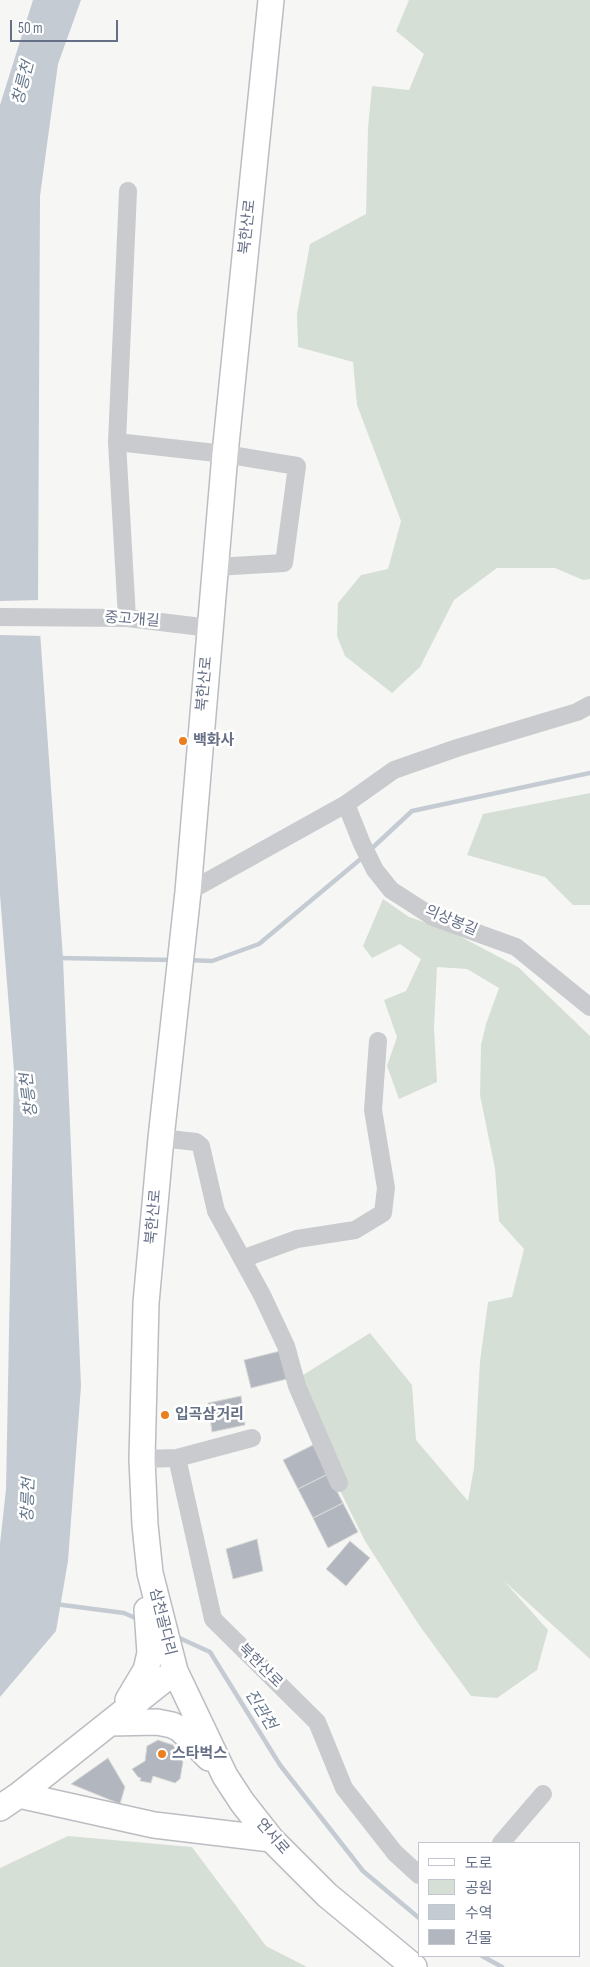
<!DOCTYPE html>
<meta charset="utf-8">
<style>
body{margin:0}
#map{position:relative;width:590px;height:1967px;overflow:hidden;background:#f6f7f4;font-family:"Sofia Sans Condensed","Noto Sans KR",sans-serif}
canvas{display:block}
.legend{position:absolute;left:418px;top:1842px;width:162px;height:115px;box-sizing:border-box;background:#fff;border:1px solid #c1c5cf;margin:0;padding:6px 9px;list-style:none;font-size:15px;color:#656f86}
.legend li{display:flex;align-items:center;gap:10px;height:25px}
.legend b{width:25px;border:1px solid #c1c5cf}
.scale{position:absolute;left:10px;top:20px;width:108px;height:22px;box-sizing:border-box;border:2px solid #656f86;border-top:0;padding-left:6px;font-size:15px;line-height:18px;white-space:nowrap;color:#656f86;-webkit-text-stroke:4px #fff;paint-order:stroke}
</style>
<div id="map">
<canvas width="590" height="1967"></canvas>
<ul class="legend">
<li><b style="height:6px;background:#fff"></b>도로</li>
<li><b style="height:14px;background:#d6dfd5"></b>공원</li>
<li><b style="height:14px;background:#c5cbd3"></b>수역</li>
<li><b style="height:14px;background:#b2b6be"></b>건물</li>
</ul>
<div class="scale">50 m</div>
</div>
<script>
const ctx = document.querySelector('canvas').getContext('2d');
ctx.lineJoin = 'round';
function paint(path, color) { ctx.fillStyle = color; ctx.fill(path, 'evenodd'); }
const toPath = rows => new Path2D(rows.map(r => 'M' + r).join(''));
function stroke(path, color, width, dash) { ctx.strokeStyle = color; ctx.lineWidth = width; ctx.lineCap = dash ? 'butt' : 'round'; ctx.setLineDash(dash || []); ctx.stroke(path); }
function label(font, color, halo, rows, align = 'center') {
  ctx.font = font + ' "Sofia Sans Condensed","Noto Sans KR",sans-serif'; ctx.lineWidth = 5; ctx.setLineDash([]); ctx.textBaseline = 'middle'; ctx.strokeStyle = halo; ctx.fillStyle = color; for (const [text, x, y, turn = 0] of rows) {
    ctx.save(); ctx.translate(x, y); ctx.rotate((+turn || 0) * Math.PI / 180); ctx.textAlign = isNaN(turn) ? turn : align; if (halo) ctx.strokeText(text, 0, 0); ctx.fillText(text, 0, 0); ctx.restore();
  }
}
paint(toPath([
 [409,0,590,0,590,579,583,580,555,568,497,568,454,600,420,667,392,693,345,656,337,636,338,603,361,575,388,569,401,521,357,405,353,362,298,347,297,314,310,244,366,214,368,128,372,86,409,90,424,54,396,31],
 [590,793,590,905,573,905,545,877,467,855,483,814],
 [383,899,409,917,448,930,518,967,590,1036,590,1659,504,1581,548,1630,537,1670,497,1698,471,1696,419,1625,365,1541,292,1394,303,1375,370,1333,412,1385,416,1440,468,1501,474,1468,480,1361,488,1302,512,1297,524,1249,499,1221,495,1169,480,1095,481,1045,486,1024,499,988,467,969,437,967,434,1028,437,1082,399,1099,387,1066,397,1037,384,1000,406,991,421,959,400,944,372,958,363,946],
 [68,1836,192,1847,266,1946,307,1967,0,1967,0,1868]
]), '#d6dfd5');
paint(toPath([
 [33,0,81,0,58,64,40,196,38,603,63,958,81,1386,68,1561,56,1631,0,1697,0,1544,6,1489,14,1071,0,895,0,105]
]), '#c5cbd3');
paint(toPath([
 [40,600,43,636,0,635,0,601]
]), '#f6f7f4');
stroke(toPath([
 [369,851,412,811,590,773],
 [58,958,173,960],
 [188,960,212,961,259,944,363,857],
 [55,1604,124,1613,140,1620],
 [175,1636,210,1652,280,1765,363,1871,419,1918],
 [482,1956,502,1967]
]), '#c5cbd3', 4.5);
const building = toPath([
 [280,1351,287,1379,251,1388,244,1360,280,1351],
 [241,1396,245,1425,212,1432,208,1403,241,1396],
 [313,1445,328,1474,298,1489,283,1460,313,1445],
 [328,1474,343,1503,313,1518,298,1489,328,1474],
 [343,1503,358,1532,328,1548,313,1518,343,1503],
 [257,1539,263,1571,233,1579,226,1549,257,1539],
 [350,1541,370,1558,346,1586,326,1569,350,1541],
 [158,1740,173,1745,183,1762,180,1779,175,1783,153,1776,151,1783,140,1781,141,1778,138,1777,132,1769,145,1761,147,1746,158,1740],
 [108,1758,125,1787,120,1804,71,1784,108,1758]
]);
paint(building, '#b2b6be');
stroke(building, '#d8d9d6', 1);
const secondary = toPath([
 [271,0,225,454,188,892,161,1138,146,1303,142,1459,145,1525,150,1573,175,1671,225,1776,242,1802,271,1839,327,1895,414,1967],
 [128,1700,146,1670,150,1653,147,1610],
 [110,1723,157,1722,172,1725,180,1729,209,1758],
 [19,1795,154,1825,271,1839],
 [0,1808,19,1795,175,1671]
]);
stroke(secondary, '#bbbdc3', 28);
stroke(toPath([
 [117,442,225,454,297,466,284,563,215,567],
 [0,617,127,618,210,628],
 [127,618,117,442,128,191],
 [346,804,362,844,375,870,391,890,433,917,516,947,590,1007],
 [188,892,346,804,394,770,457,748,577,712,590,705],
 [161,1138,196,1142,201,1146,216,1211,262,1295,286,1346,297,1386,339,1483],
 [242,1259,297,1239,355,1230,383,1213,386,1188,373,1110,378,1041],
 [177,1458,252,1438],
 [142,1459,177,1458,213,1619,317,1722,344,1788,395,1853,419,1875],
 [501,1843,543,1794]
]), '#c9cbcf', 18);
stroke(secondary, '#fff', 25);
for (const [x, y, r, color] of [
 [183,741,5,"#eb7f1f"],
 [165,1415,5,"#eb7f1f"],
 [162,1754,5,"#eb7f1f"]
]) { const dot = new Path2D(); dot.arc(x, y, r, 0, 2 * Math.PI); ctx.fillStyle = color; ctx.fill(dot); stroke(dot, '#fff', 2); }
label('15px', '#656f86', '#fff', [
 ["북한산로",248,227,-84],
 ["중고개길",132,620,4],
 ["북한산로",205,684,-85],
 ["의상봉길",451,921,23],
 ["북한산로",154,1217,-85],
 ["삼천골다리",162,1622,76],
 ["북한산로",260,1666,45],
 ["연서로",272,1837,49]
]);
label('bold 15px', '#656f86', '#fff', [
 ["백화사",193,741],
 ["입곡삼거리",175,1415],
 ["스타벅스",172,1754]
], 'left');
label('italic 16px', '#65778a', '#fff', [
 ["창릉천",24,83,-76],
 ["창릉천",30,1095,-97],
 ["창릉천",29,1500,-88],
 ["진관천",260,1710,58]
]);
</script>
